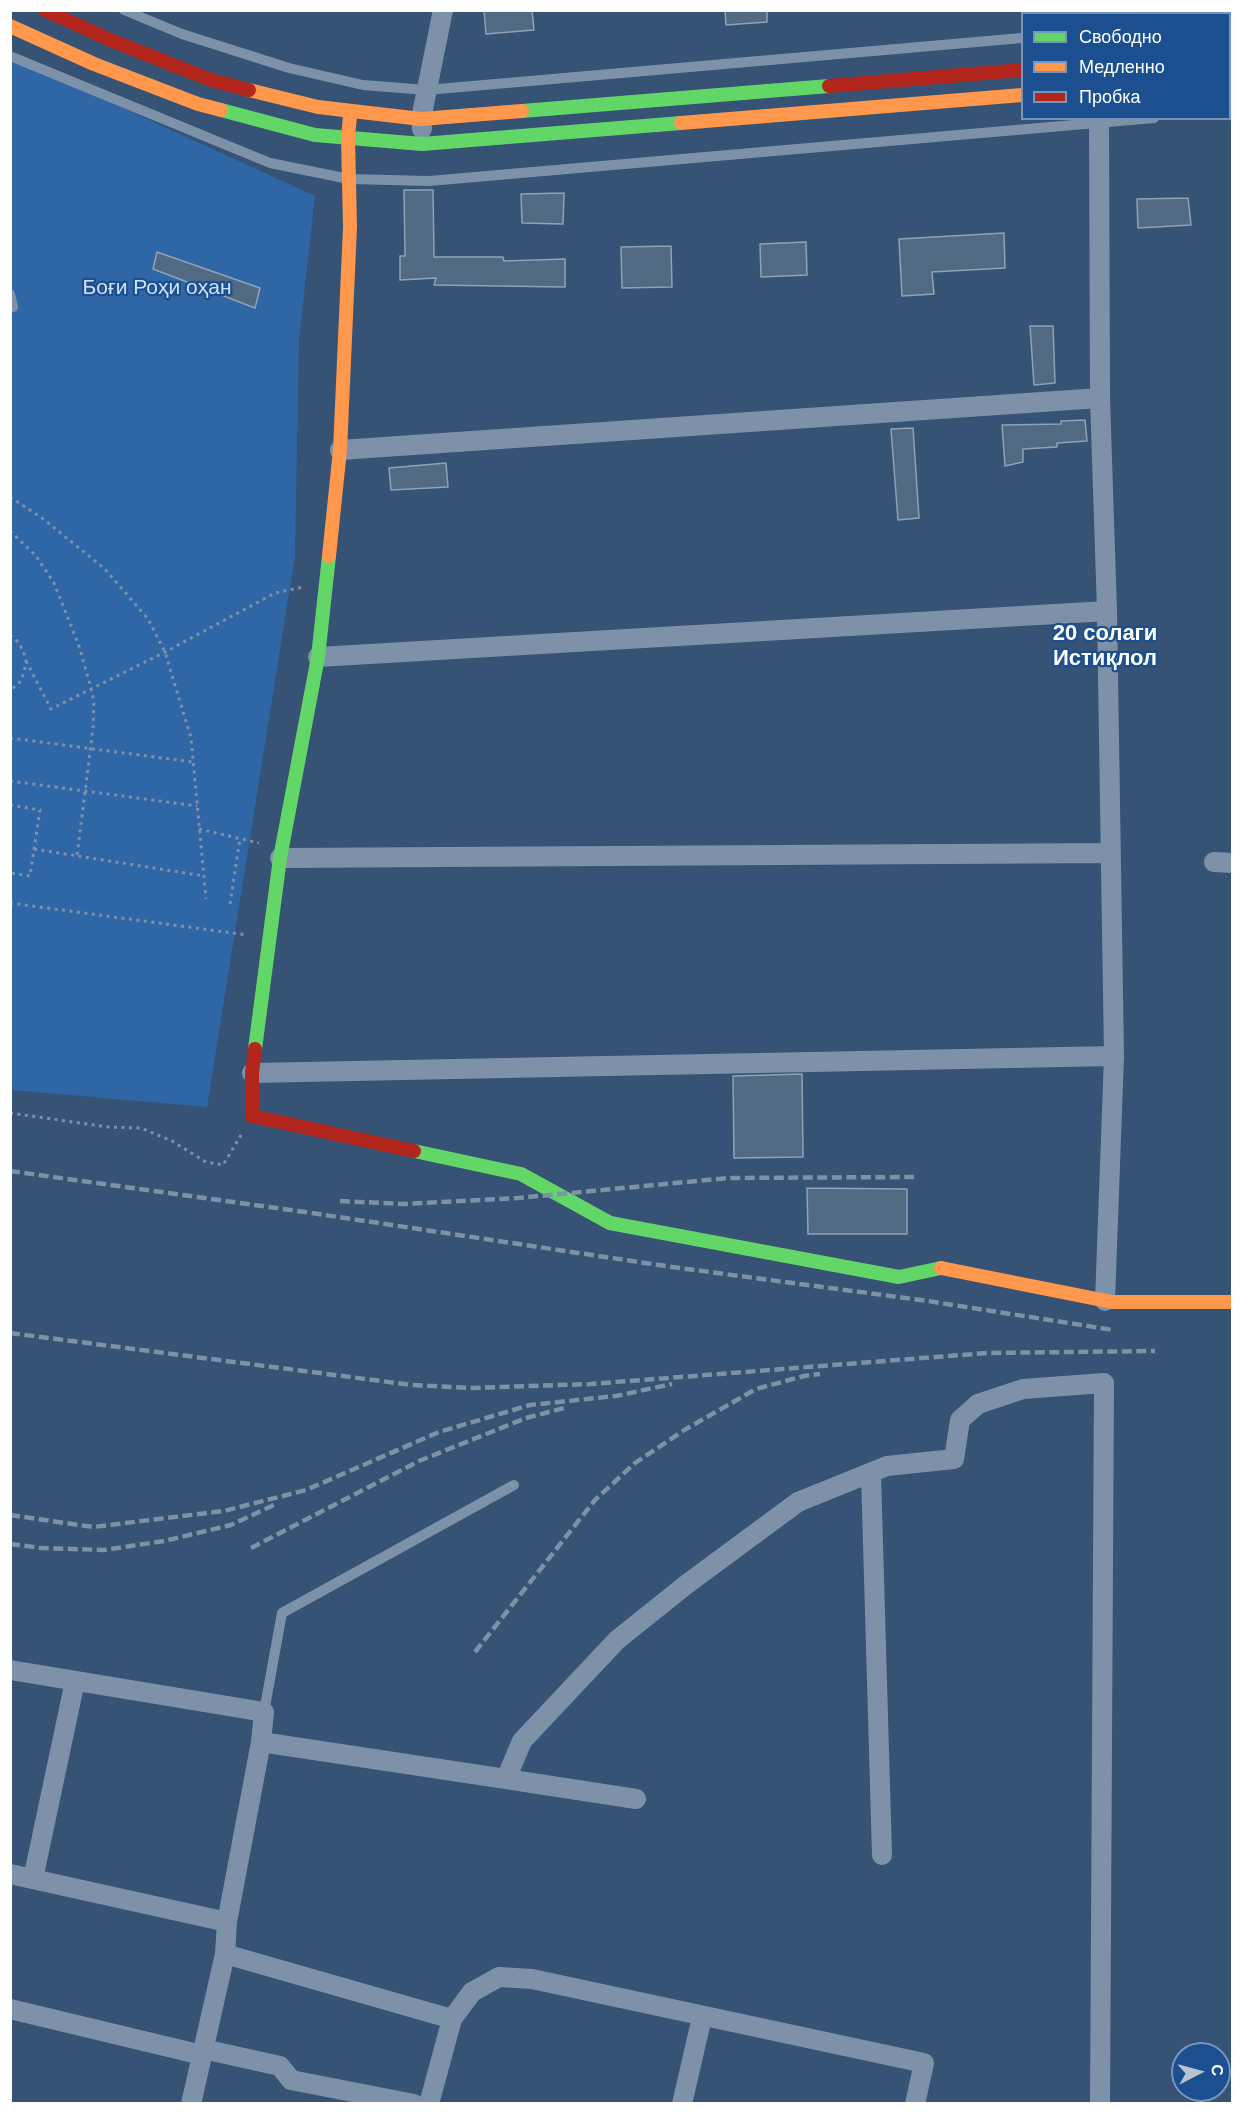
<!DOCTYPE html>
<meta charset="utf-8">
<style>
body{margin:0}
#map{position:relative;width:1243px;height:2114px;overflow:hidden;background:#365274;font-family:Helvetica,sans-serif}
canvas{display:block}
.frame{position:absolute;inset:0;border:12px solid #fff;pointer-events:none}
.legend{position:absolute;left:1021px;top:12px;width:210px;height:108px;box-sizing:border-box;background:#1b4f8f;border:2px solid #7695bc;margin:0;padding:8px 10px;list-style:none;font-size:18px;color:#fff}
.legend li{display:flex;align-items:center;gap:12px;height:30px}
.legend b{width:30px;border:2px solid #7695bc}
.north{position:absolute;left:1171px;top:2042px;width:60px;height:60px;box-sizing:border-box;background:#1b4f8f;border:2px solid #7695bc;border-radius:50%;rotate:84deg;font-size:16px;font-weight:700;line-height:24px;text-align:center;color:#fff}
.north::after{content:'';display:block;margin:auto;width:21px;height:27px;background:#b9c2ce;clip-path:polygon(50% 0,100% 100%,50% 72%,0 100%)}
</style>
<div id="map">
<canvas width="1243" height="2114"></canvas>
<div class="frame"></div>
<ul class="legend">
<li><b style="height:8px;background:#63d668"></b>Свободно</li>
<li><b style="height:8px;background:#ff974d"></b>Медленно</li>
<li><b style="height:8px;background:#b3261e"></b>Пробка</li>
</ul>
<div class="north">С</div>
</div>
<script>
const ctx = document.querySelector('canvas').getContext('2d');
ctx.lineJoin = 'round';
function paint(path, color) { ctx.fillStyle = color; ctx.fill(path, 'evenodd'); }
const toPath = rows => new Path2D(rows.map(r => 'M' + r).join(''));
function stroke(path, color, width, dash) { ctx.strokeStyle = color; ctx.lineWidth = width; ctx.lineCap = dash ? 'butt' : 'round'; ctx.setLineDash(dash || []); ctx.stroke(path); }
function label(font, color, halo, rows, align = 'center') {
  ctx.font = font + ' Helvetica,sans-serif'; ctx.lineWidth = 4.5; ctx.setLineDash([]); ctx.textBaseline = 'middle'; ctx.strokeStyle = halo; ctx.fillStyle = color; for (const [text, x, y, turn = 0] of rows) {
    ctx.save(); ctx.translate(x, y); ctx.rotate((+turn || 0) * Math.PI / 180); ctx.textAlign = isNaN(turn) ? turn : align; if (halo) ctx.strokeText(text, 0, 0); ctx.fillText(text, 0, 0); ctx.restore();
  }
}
paint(toPath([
 [10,56,315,196,299,340,295,556,207,1107,11,1090]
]), '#2f66a5');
const building = toPath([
 [484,10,532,10,534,30,486,34,484,10],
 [725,10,767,10,767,22,726,25,725,10],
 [404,190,433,190,434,257,503,257,504,261,565,259,565,287,434,285,436,278,400,280,400,256,405,256,404,190],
 [564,193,563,224,522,223,521,194,564,193],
 [1188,198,1191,225,1138,228,1137,199,1188,198],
 [1004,233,1005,268,932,272,934,294,902,296,899,239,1004,233],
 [806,242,807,275,761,277,760,244,806,242],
 [671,246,672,287,622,288,621,247,671,246],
 [157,252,260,288,255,308,153,269,157,252],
 [1030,326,1053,326,1055,383,1034,385,1030,326],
 [1085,420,1087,441,1057,443,1057,447,1023,449,1023,462,1005,466,1002,425,1061,424,1061,421,1085,420],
 [913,428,919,518,898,520,891,429,913,428],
 [446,463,448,487,391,490,389,468,446,463],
 [802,1074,803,1157,734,1158,733,1076,802,1074],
 [807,1188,907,1189,907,1234,808,1234,807,1188]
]);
paint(building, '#526984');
stroke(building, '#92a2b6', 1.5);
stroke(toPath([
 [10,497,42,518,105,569,148,619,165,652,191,738,206,899],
 [10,531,36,556,54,583,79,646,91,688,94,702,93,728,77,856],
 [10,635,17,641,23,650,26,661,24,673,19,683,10,691],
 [26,661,51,709,165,652,275,593,303,587],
 [10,738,193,762],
 [10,781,197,806],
 [10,805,40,810,30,876,10,873],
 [199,829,259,843],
 [34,849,204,876],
 [10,903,247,935],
 [230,904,240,838],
 [10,1113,108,1127,141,1128,172,1141,206,1162,223,1165,241,1135]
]), '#7d92a8', 3, [3, 4.5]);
stroke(toPath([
 [124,10,182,34,289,68,363,85,427,90,1022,38],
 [1230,20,1232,19],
 [10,56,270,163,349,179,429,181,1154,118],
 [1230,114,1232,113],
 [10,294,13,307],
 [264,1712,282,1613,514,1485]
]), '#7d92a8', 10);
stroke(toPath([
 [1099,118,1100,398,1107,611,1114,1056,1105,1301],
 [422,129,421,119,443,10],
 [340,450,1100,398],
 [318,657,1107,611],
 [280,858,1111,853],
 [1214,862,1232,863],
 [252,1073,1114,1056],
 [871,1474,882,1855],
 [10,1670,264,1712,261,1742,227,1922,225,1954,191,2104],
 [261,1742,506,1779,522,1741,617,1640,687,1584,798,1502,887,1466,954,1459,960,1420,978,1404,1023,1389,1104,1383,1100,2104],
 [506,1779,636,1799],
 [10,1874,227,1922],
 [33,1879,75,1681],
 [225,1954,452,2019,472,1992,499,1977,532,1979,924,2063,915,2104],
 [10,2009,202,2055],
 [203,2049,280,2066,291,2080,414,2104],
 [429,2104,452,2019],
 [682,2104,702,2017]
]), '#7d92a8', 20);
stroke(toPath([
 [221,110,315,135,422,144,681,123],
 [522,111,829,86],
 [255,1049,280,858,318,657,329,556],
 [414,1151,521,1174,610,1223,899,1277,941,1268]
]), '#63d668', 14);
stroke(toPath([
 [10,26,94,64,198,104,221,110],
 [249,90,318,107,421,119,522,111],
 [681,123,1022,95],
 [329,556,340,450,350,227,348,137,350,116],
 [941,1268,1112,1302,1232,1302]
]), '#ff974d', 14);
stroke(toPath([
 [45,10,108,39,211,80,249,90],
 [1230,49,1232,49],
 [1230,73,1232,73],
 [829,86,1022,70],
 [255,1049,252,1073,252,1116,414,1151]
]), '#b3261e', 14);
stroke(toPath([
 [10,1171,305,1212,672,1267,928,1301,1113,1330],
 [340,1201,405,1204,518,1198,728,1178,914,1177],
 [10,1333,412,1385,470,1388,591,1384,987,1353,1155,1351],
 [10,1515,93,1527,224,1511,306,1490,439,1432,530,1405,616,1396,672,1384],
 [10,1544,41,1548,104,1550,164,1541,231,1525,276,1504],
 [251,1548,419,1461,526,1418,568,1407],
 [475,1652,595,1500,635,1463,686,1429,756,1389,804,1376,820,1374]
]), '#7e92a7', 4.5, [10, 4.5]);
label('21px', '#cfe3fa', '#1b4f8f', [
 ["Боғи Роҳи оҳан",157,288]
]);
label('bold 22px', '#fff', '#1b4f8f', [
 ["20 солаги",1105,634],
 ["Истиқлол",1105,659]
]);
</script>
